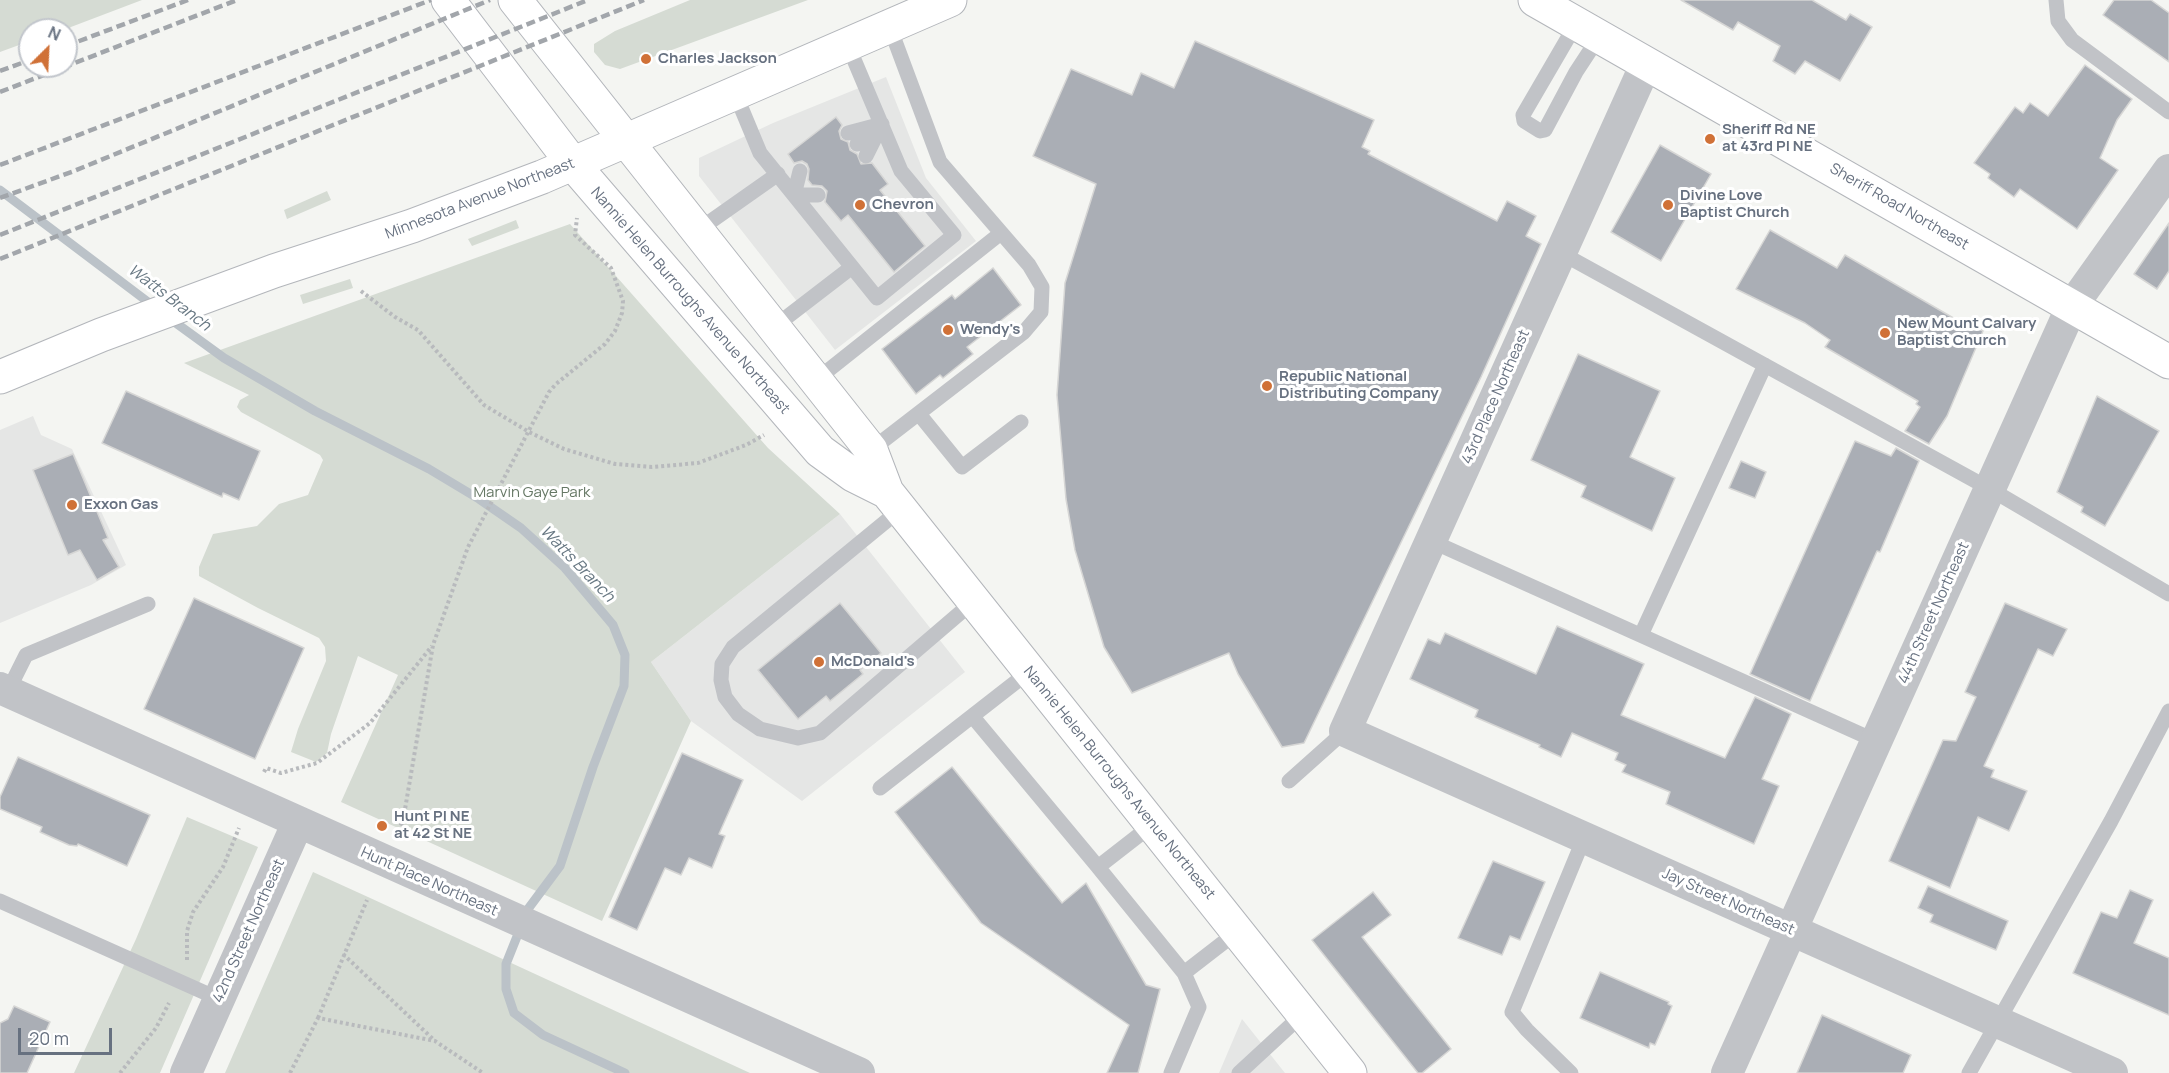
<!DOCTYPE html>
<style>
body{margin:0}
#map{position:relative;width:2169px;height:1073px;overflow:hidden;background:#f4f5f2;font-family:Manrope,sans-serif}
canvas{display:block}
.north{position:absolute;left:18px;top:18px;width:60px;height:60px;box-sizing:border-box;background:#fff;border:2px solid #c2c6cc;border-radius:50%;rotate:24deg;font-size:16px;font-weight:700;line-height:24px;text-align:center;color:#677180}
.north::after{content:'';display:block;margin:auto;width:21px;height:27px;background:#d07137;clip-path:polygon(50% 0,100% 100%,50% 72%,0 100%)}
.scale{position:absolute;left:18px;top:1028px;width:94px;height:27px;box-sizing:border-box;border:3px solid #677180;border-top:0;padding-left:8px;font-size:18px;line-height:21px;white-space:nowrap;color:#677180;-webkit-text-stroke:4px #fff;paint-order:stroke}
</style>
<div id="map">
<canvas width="2169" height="1073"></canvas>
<div class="north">N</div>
<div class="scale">20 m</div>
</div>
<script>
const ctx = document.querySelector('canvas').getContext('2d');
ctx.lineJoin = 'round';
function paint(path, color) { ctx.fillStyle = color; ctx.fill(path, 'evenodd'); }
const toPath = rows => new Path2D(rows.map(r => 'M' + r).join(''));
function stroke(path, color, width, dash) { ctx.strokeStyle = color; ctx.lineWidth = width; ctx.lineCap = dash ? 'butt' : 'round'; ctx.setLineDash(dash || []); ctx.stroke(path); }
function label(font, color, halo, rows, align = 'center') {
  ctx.font = font + ' Manrope,sans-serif'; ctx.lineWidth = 6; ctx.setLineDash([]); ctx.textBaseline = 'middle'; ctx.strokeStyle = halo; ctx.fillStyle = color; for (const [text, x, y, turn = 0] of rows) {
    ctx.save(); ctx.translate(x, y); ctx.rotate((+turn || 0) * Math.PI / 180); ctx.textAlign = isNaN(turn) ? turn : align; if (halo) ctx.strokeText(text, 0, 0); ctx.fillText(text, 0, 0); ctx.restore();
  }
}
paint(toPath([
 [886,77,926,178,976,241,835,350,699,176,699,158,773,123],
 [33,416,41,435,72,449,126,565,91,585,0,623,0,430],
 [840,514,965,672,802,801,691,721,651,662],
 [1242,1019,1285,1073,1219,1073]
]), '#e5e6e5');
paint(toPath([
 [0,0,142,0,63,30,30,30,30,41,0,52],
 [690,0,808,0,620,69,605,65,594,52,594,44,615,31],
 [327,191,331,200,287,219,284,210],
 [516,220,519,228,472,246,468,239],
 [570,224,768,448,840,514,651,662,691,721,602,921,341,802,398,675,358,656,331,734,327,753,316,762,291,752,298,729,326,661,325,647,319,638,258,608,199,576,199,567,213,534,257,526,279,504,308,495,323,460,320,455,241,412,237,407,240,400,249,395,184,363],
 [350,279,353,288,303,304,300,295],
 [187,817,258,847,160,1073,74,1073,136,939],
 [313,872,368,897,750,1073,225,1073]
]), '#d5dbd3');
stroke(toPath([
 [0,190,156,308],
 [169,318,224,358,315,411,429,469,479,499,521,528,565,568,613,625,625,655,624,686,593,767,560,866,528,909,506,964,506,989,514,1013,543,1035,625,1073]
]), '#bbc2c8', 9);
const building = toPath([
 [1681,0,1812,0,1846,20,1850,14,1872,27,1840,81,1805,61,1795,74,1773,61,1780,46,1738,22,1733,30,1681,0],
 [2114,0,2151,0,2169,13,2169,62,2103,15,2114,0],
 [1195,41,1374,120,1362,147,1370,151,1368,154,1497,221,1507,201,1536,216,1526,236,1541,244,1481,377,1304,743,1282,747,1238,674,1229,653,1132,693,1104,647,1075,550,1066,499,1057,395,1065,283,1096,184,1033,156,1071,69,1132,95,1141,73,1174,88,1195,41],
 [2085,65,2132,99,2117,120,2100,158,2118,170,2077,229,2020,189,2014,197,1988,178,1990,174,1974,163,2015,107,2023,113,2030,103,2048,116,2085,65],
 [836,117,842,125,839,131,841,139,848,142,850,150,857,154,861,164,872,163,888,184,880,190,925,246,894,272,848,215,841,221,825,202,827,191,822,186,812,185,808,180,809,169,807,164,802,161,794,163,788,154,836,117],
 [1660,145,1711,174,1661,261,1611,232,1660,145],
 [2169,223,2169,271,2157,289,2134,274,2169,223],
 [1770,230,1837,268,1845,255,1962,323,1963,320,1983,331,1947,416,1929,444,1905,431,1920,407,1916,404,1918,401,1825,347,1830,340,1805,323,1736,289,1770,230],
 [993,268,1021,305,967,347,973,354,943,378,940,375,916,394,882,349,952,295,955,299,993,268],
 [1578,354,1660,391,1630,457,1675,478,1652,531,1581,497,1586,486,1531,460,1578,354],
 [126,391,260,451,239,500,223,493,222,497,102,443,126,391],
 [2097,396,2159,431,2105,526,2081,512,2083,507,2057,492,2097,396],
 [1855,441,1891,456,1896,448,1919,461,1880,552,1877,551,1810,701,1750,674,1855,441],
 [73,454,108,538,103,540,119,567,97,580,80,550,68,555,33,470,73,454],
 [1741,461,1766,472,1755,498,1729,488,1741,461],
 [194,598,304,648,255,759,144,709,194,598],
 [840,603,881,653,860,670,863,674,830,701,826,696,798,719,758,670,840,603],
 [2005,603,2067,629,2053,656,2038,649,1984,766,1994,770,1991,777,2027,791,2009,831,1978,817,1950,888,1889,861,1943,740,1956,741,1976,697,1965,692,2005,603],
 [1557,626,1644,664,1621,715,1725,758,1755,697,1791,714,1762,779,1779,786,1754,844,1666,804,1670,792,1622,772,1626,765,1615,760,1618,753,1572,733,1561,757,1539,747,1540,745,1475,717,1478,710,1410,679,1428,639,1440,644,1445,633,1536,674,1557,626],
 [682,753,743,780,719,834,725,836,712,868,689,858,681,875,665,868,637,930,609,917,682,753],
 [18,757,150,815,127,866,78,844,77,846,69,845,40,832,42,827,0,809,0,797,18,757],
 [952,767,1062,903,1086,883,1146,985,1160,989,1138,1073,1107,1073,1129,1025,981,923,895,812,952,767],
 [1493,861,1545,882,1520,940,1510,936,1502,955,1458,938,1493,861],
 [1928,886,2008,921,1996,950,1930,922,1933,915,1918,908,1928,886],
 [2130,890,2153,900,2134,943,2169,958,2169,1015,2073,973,2101,912,2117,918,2130,890],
 [1373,892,1391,915,1362,937,1451,1049,1422,1073,1418,1073,1312,940,1373,892],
 [1600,972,1669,1002,1668,1004,1672,1006,1655,1045,1650,1043,1649,1048,1580,1018,1600,972],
 [14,1006,50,1022,27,1073,0,1073,0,1023,8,1019,14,1006],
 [1822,1015,1911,1055,1903,1073,1797,1073,1822,1015]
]);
paint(building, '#aaaeb5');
stroke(building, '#d6d6d5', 1.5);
const secondary = toPath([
 [448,0,573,164,820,451,853,475,887,492],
 [515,0,871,450,887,492,1350,1073],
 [1535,0,2169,362],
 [0,377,101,335,274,271,412,226,542,177,950,0]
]);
stroke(secondary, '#b3b6bb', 35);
stroke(toPath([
 [361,291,395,317,418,330,484,405,529,432,564,449,615,464,652,467,698,463,746,445,764,435],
 [264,772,266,768,281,773,317,763,370,723,432,646],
 [398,831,403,821,433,645,468,547,549,392,556,384,605,344,615,331,622,313,623,301,611,268,575,235,577,218],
 [343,954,434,1040],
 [187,960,187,931,193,912,223,867,239,828],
 [318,1018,367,900],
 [120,1073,156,1028,169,1003],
 [290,1073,318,1018,435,1041,483,1073]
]), '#b8babd', 4, [3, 3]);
stroke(toPath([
 [2056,0,2058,21,2072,40,2169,112],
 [1576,24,1523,115,1524,121,1540,131,1545,130,1576,72,1599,37],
 [735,93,760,153,877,298,954,235,901,171,847,43],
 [848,133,882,124],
 [857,144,878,128],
 [866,156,882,124],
 [794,195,800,171],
 [794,195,818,195],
 [697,231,778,174],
 [1561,253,1990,489,2169,594],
 [774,327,852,267],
 [816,380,1001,233],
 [919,414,962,467,1021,422],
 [871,450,1024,332,1041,312,1042,287,1029,265,940,162,889,25],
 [901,509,733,647,722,664,721,680,725,697,738,714,760,729,798,738,820,733,974,601],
 [1431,541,1876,741],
 [1641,635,1765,365],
 [8,691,26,655,148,604],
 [973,717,1098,867],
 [1289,781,1345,731],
 [880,788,1030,671],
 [1152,825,1098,867,1184,973],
 [0,901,219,999],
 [1171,1073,1199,1007,1184,973,1237,932],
 [1239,1073,1303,1014],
 [1571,1073,1527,1030,1512,1012,1584,838],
 [1969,1073,2111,821,2169,711]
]), '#c1c3c7', 15);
stroke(toPath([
 [1646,64,1345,731,2112,1073],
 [0,688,859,1073],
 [186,1073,298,822],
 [1727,1073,2072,306,2169,170]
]), '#c1c3c7', 32);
stroke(secondary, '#fff', 33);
stroke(toPath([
 [66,46,188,0],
 [0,71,30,60],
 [0,92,237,0],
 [0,165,431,0],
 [0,198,74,171,490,0],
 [0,235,588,0],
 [0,259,644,0]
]), '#a2a6ab', 4.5, [9, 4.5]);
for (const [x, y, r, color] of [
 [646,59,6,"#d07137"],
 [1710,139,6,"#d07137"],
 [860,205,6,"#d07137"],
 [1668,205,6,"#d07137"],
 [948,330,6,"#d07137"],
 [1885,333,6,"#d07137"],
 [1267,386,6,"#d07137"],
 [72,505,6,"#d07137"],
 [819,662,6,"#d07137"],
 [382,826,6,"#d07137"]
]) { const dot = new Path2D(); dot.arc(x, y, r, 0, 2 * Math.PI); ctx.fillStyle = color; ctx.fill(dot); stroke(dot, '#fff', 2); }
label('bold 15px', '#677180', '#fff', [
 ["Charles Jackson",658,59],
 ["Sheriff Rd NE",1722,130],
 ["at 43rd Pl NE",1722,147],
 ["Divine Love",1680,196],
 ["Baptist Church",1680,213],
 ["Chevron",872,205],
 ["New Mount Calvary",1897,324],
 ["Baptist Church",1897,341],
 ["Wendy's",960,330],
 ["Republic National",1279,377],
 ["Distributing Company",1279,394],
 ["Exxon Gas",84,505],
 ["McDonald's",831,662],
 ["Hunt Pl NE",394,817],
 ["at 42 St NE",394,834]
], 'left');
label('15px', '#677180', '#fff', [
 ["Minnesota Avenue Northeast",480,199,-21],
 ["Sheriff Road Northeast",1899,207,30],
 ["Nannie Helen Burroughs Avenue Northeast",690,301,49],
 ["43rd Place Northeast",1496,397,-66],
 ["44th Street Northeast",1934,613,-66],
 ["Nannie Helen Burroughs Avenue Northeast",1119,783,51],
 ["Hunt Place Northeast",429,882,24],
 ["Jay Street Northeast",1728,902,24],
 ["42nd Street Northeast",249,931,-66]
]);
label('15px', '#667865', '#fff', [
 ["Marvin Gaye Park",532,493]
]);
label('italic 16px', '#687883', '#fff', [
 ["Watts Branch",169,298,37],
 ["Watts Branch",577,564,46]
]);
</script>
